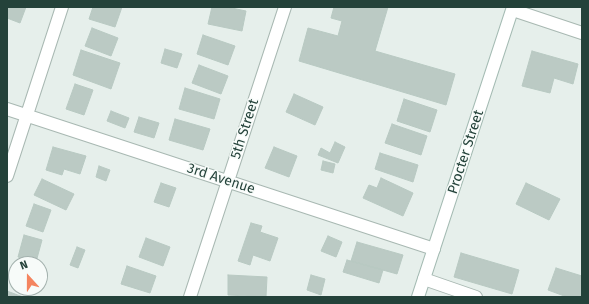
<!DOCTYPE html>
<style>
body{margin:0}
#map{position:relative;width:589px;height:304px;overflow:hidden;background:#e6efeb;font-family:"Fira Sans",sans-serif}
canvas{display:block}
.frame{position:absolute;inset:0;border:8px solid #24423a;pointer-events:none}
.north{position:absolute;left:8px;top:256px;width:40px;height:40px;box-sizing:border-box;background:#f7fbf9;border:1px solid #a3b1ad;border-radius:50%;rotate:339deg;font-size:11px;font-weight:700;line-height:16px;text-align:center;color:#24423a}
.north::after{content:'';display:block;margin:auto;width:14px;height:18px;background:#f4845f;clip-path:polygon(50% 0,100% 100%,50% 72%,0 100%)}
</style>
<div id="map">
<canvas width="589" height="304"></canvas>
<div class="frame"></div>
<div class="north">N</div>
</div>
<script>
const ctx = document.querySelector('canvas').getContext('2d');
ctx.lineJoin = 'round';
function paint(path, color) { ctx.fillStyle = color; ctx.fill(path, 'evenodd'); }
const toPath = rows => new Path2D(rows.map(r => 'M' + r).join(''));
function stroke(path, color, width, dash) { ctx.strokeStyle = color; ctx.lineWidth = width; ctx.lineCap = dash ? 'butt' : 'round'; ctx.setLineDash(dash || []); ctx.stroke(path); }
function label(font, color, halo, rows, align = 'center') {
  ctx.font = font + ' "Fira Sans",sans-serif'; ctx.lineWidth = 3; ctx.setLineDash([]); ctx.textBaseline = 'middle'; ctx.strokeStyle = halo; ctx.fillStyle = color; for (const [text, x, y, turn = 0] of rows) {
    ctx.save(); ctx.translate(x, y); ctx.rotate((+turn || 0) * Math.PI / 180); ctx.textAlign = isNaN(turn) ? turn : align; if (halo) ctx.strokeText(text, 0, 0); ctx.fillText(text, 0, 0); ctx.restore();
  }
}
const building = toPath([
 [7,7,26,7,20,23,7,18,7,7],
 [93,7,122,7,115,27,89,19,93,7],
 [212,7,227,7,246,11,242,31,208,24,212,7],
 [334,7,388,7,375,51,455,74,446,105,299,61,308,28,338,36,342,21,331,18,334,7],
 [92,28,118,38,111,56,85,46,92,28],
 [203,35,235,46,228,65,197,54,203,35],
 [165,49,182,54,177,68,161,63,165,49],
 [81,50,120,63,111,89,73,75,81,50],
 [532,51,578,64,573,84,554,78,550,93,522,86,532,51],
 [199,65,228,76,221,94,192,83,199,65],
 [75,84,93,90,84,115,66,109,75,84],
 [185,88,220,99,214,119,179,109,185,88],
 [294,94,323,107,315,125,286,112,294,94],
 [404,99,437,110,430,132,397,121,404,99],
 [111,111,129,118,125,128,107,121,111,111],
 [139,117,159,123,154,138,134,132,139,117],
 [175,119,210,129,203,150,169,140,175,119],
 [392,124,427,136,421,155,385,143,392,124],
 [335,142,345,147,338,163,318,155,321,148,330,153,335,142],
 [53,147,86,156,80,174,64,169,62,175,46,170,53,147],
 [274,147,297,156,289,177,265,168,274,147],
 [380,153,418,165,413,182,375,169,380,153],
 [323,161,335,164,333,173,321,170,323,161],
 [99,166,110,170,106,181,96,177,99,166],
 [381,178,413,193,403,216,363,198,369,185,377,188,381,178],
 [42,179,74,194,66,210,34,195,42,179],
 [161,183,176,188,169,207,154,202,161,183],
 [526,183,560,199,549,220,516,204,526,183],
 [34,204,51,210,43,232,26,226,34,204],
 [251,223,262,226,260,232,278,238,270,261,253,255,250,265,238,261,251,223],
 [24,235,42,240,36,262,18,257,24,235],
 [328,236,342,242,336,257,321,251,328,236],
 [146,238,170,247,163,266,139,257,146,238],
 [357,242,403,255,397,274,351,261,357,242],
 [77,247,85,250,78,268,70,265,77,247],
 [461,253,519,270,512,294,454,277,461,253],
 [347,260,383,270,379,283,343,272,347,260],
 [127,266,156,276,150,293,121,284,127,266],
 [556,268,582,276,582,297,567,297,548,290,556,268],
 [228,275,267,277,266,297,228,295,228,275],
 [311,275,325,279,321,295,307,290,311,275],
 [7,291,23,297,7,297,7,291]
]);
paint(building, '#bbcac4');
stroke(building, '#b8c9c2', 1);
const street = toPath([
 [513,10,582,33],
 [7,109,434,249],
 [7,176,62,7],
 [424,279,476,297],
 [190,297,285,7]
]);
const secondary = toPath([
 [418,297,513,7]
]);
stroke(street, '#a8b8b2', 14);
stroke(secondary, '#a4bbb3', 14);
stroke(street, '#fff', 12);
stroke(secondary, '#fff', 12);
label('14px', '#24423a', '#f7fbf9', [
 ["5th Street",245,129,-72],
 ["Procter Street",466,152,-72],
 ["3rd Avenue",221,179,18]
]);
</script>
